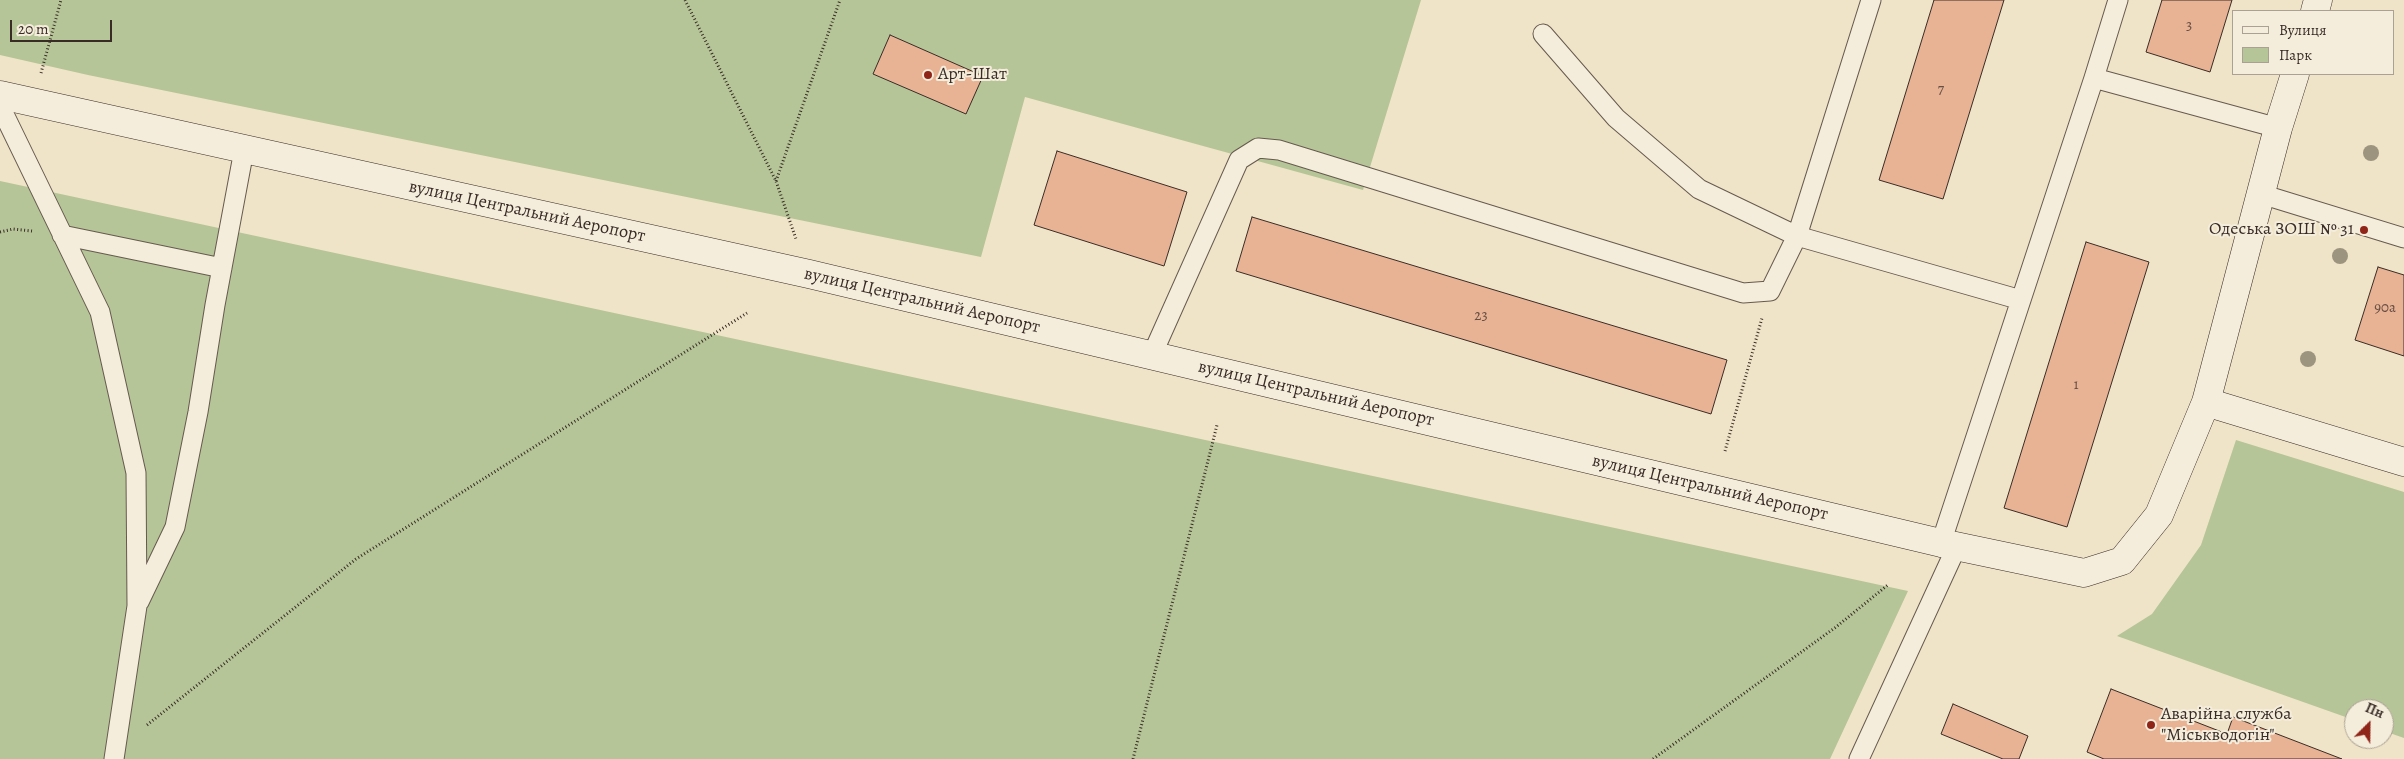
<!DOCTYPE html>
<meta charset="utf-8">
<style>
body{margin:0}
#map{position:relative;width:2404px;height:759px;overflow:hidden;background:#efe4c7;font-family:Alegreya,serif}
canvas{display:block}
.legend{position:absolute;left:2232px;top:10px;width:162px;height:65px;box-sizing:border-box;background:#f5eddb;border:1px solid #aaa093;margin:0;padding:6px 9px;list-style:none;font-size:15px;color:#392c27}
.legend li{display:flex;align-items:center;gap:10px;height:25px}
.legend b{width:25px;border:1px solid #aaa093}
.north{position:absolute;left:2344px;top:699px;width:50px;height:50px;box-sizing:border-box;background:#f5eddb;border:1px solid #aaa093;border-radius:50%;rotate:23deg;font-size:14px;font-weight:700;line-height:20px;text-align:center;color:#392c27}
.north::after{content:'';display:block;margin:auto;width:18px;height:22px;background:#8f2418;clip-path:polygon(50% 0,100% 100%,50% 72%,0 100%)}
.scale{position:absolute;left:10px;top:20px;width:102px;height:22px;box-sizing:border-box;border:2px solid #392c27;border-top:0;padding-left:6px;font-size:15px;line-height:18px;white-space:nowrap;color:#392c27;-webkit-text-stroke:4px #f5eddb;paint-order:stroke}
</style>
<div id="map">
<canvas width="2404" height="759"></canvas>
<ul class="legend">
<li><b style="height:6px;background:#f5eddb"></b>Вулиця</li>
<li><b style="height:14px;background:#b5c598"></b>Парк</li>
</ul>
<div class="north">Пн</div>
<div class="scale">20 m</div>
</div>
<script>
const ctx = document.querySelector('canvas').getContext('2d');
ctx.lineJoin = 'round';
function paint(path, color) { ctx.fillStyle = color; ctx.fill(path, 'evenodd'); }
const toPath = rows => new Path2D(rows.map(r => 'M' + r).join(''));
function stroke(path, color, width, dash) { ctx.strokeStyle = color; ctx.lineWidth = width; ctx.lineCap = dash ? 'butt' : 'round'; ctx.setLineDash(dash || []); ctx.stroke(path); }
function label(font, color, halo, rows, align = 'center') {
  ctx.font = font + ' Alegreya,serif'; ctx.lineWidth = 4; ctx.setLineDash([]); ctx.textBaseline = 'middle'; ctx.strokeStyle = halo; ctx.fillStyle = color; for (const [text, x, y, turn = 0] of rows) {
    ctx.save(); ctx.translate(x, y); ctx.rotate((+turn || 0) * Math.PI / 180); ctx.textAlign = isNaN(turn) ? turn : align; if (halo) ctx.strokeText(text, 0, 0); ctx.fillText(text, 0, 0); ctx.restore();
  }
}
paint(toPath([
 [0,0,1421,0,1363,190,1025,97,981,257,88,75,0,55],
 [0,181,1908,591,1830,759,0,759],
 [2236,440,2404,492,2404,738,2384,731,2384,709,2354,709,2354,720,2117,636,2152,614,2201,545]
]), '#b5c598');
const building = toPath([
 [1934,0,2004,0,1943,199,1879,180,1934,0],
 [2162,0,2232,0,2210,72,2146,52,2162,0],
 [890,35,983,76,966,114,873,74,890,35],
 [1057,151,1187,192,1164,266,1034,225,1057,151],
 [1252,217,1727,360,1711,414,1236,271,1252,217],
 [2086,242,2149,262,2067,527,2004,508,2086,242],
 [2378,267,2404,275,2404,356,2355,340,2378,267],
 [2111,689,2227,734,2233,717,2342,759,2104,759,2087,752,2111,689],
 [1953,704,2028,736,2019,759,2003,759,1941,734,1953,704]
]);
paint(building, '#e8b294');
stroke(building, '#392c27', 1);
const lane = toPath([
 [1543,34,1616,118,1699,189,1797,236,2021,300],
 [2094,78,2278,128],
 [0,106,100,312,136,473,137,606,114,759],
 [2261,194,2404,238],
 [62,235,222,268],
 [1152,355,1239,160,1258,148,1279,150,1743,293,1770,291,1797,236,1871,0],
 [1941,543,2094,78,2118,0],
 [139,602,175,527,198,412,215,305,244,150],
 [1859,759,1957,546]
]);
const secondary = toPath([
 [2315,11,2318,0],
 [0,95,809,274,1941,543,2084,573,2122,561,2159,515,2206,402,2278,128,2295,74],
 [2206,402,2404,462]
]);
stroke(lane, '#665a4f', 21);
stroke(secondary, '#392c27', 29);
stroke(toPath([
 [685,0,776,181,796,239],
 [41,73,61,0],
 [776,181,840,0],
 [0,232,13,229,32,231],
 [1725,451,1762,318],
 [147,725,356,559,747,313],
 [1133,759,1217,425],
 [1653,759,1836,627,1889,584]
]), '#392c27', 3, [1, 2.5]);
stroke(lane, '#f5eddb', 19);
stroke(secondary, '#f5eddb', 28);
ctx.fillStyle = '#9c947e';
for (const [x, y] of [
 [2371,153],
 [2340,256],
 [2308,359]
]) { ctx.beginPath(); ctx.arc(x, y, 8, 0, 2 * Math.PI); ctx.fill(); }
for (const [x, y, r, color] of [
 [928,75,5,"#8f2418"],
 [2364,230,5,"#8f2418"],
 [2151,725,5,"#8f2418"]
]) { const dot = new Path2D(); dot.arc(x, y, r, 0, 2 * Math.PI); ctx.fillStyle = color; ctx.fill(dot); stroke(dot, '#f5eddb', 2); }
label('15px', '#654e42', null, [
 ["3",2189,26],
 ["7",1941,90],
 ["90а",2385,308],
 ["23",1481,316],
 ["1",2076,385]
]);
label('18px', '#392c27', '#f5eddb', [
 ["Арт-Шат",938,75],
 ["Одеська ЗОШ № 31",2354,230,"right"],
 ["Аварійна служба",2161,715],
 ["\"Міськводогін\"",2161,736]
], 'left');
label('18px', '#392c27', '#f5eddb', [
 ["вулиця Центральний Аеропорт",527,212,12],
 ["вулиця Центральний Аеропорт",922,301,13],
 ["вулиця Центральний Аеропорт",1316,394,13],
 ["вулиця Центральний Аеропорт",1710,488,13]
]);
</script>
